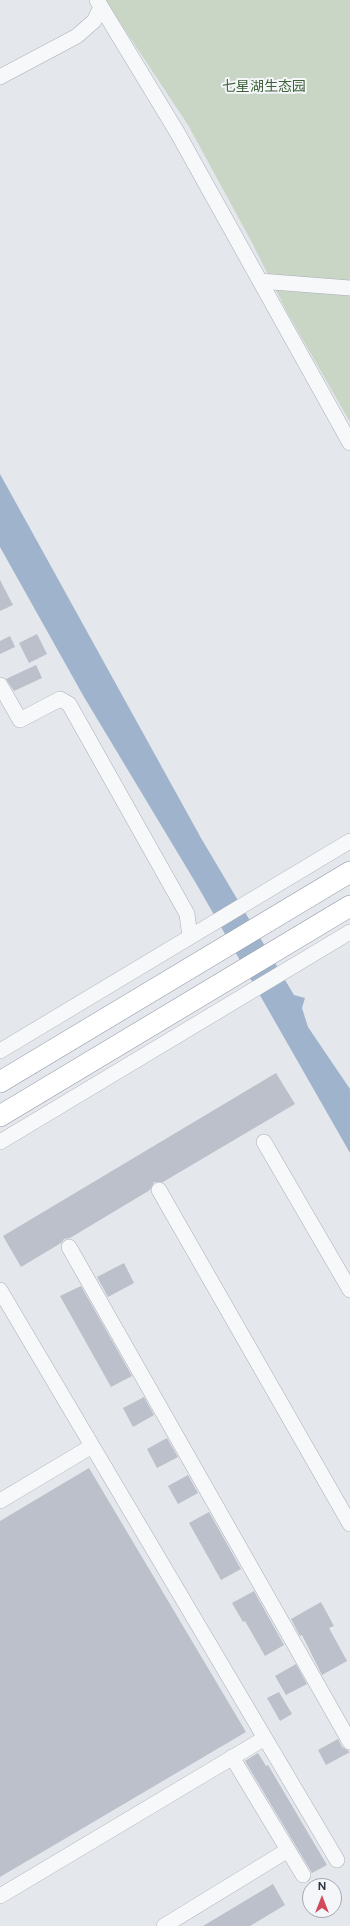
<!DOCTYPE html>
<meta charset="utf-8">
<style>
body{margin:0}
#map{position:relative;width:350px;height:1926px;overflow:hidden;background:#e4e7ec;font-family:Figtree,sans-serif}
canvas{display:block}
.north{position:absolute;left:302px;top:1878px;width:40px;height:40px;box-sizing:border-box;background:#f4f6f9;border:1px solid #a4a8b1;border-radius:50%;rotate:0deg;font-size:11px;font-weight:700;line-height:16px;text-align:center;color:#2b3445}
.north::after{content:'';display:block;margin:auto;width:14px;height:18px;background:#d1495b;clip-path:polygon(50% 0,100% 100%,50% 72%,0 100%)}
</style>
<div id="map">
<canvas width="350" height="1926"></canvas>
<div class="north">N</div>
</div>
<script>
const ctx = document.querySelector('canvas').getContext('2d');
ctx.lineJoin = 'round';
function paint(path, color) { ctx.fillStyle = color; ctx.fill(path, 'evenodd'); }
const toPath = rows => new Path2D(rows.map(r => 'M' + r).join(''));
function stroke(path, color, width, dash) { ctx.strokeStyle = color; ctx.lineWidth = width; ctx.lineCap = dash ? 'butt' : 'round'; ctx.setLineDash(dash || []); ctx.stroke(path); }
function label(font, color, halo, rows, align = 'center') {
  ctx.font = font + ' Figtree,"Noto Sans SC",sans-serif'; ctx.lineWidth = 4; ctx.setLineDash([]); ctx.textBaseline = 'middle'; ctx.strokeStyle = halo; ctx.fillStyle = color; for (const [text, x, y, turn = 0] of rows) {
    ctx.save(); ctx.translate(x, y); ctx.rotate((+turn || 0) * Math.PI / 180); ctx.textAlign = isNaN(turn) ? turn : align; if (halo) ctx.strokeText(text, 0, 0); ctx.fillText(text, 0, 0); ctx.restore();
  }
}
paint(toPath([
 [105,0,350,0,350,422,288,314,250,239,188,125]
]), '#c9d6c5');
paint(toPath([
 [0,474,201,838,294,995,305,998,302,1008,308,1027,350,1089,350,1153,197,885,84,697,0,547]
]), '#9fb4cc');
paint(toPath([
 [0,580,13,605,0,611],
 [37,634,47,654,29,663,19,643],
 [10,636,15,647,0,654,0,641],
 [36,665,42,678,14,691,6,679],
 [276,1073,295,1104,163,1182,154,1182,150,1190,70,1238,64,1239,61,1243,21,1267,3,1236],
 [124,1263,134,1283,108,1297,97,1277],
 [81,1286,132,1376,111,1387,60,1296],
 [144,1397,154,1415,133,1427,123,1408],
 [167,1438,178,1457,157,1468,147,1449],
 [89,1468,246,1732,0,1877,0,1521],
 [188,1475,198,1493,178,1504,168,1486],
 [209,1512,241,1569,221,1580,189,1523],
 [254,1591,284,1645,265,1656,245,1621,243,1622,232,1603],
 [321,1602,334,1626,329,1628,347,1661,322,1675,302,1635,300,1636,291,1619],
 [296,1664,307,1684,286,1695,275,1676],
 [279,1692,292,1714,280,1721,267,1698],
 [338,1739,342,1747,350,1752,326,1765,318,1750],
 [258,1753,266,1766,268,1765,327,1865,312,1873,245,1761],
 [273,1884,285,1905,250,1926,203,1926]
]), '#bbc0ca');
const minor = toPath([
 [97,0,177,132,350,443],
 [0,77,77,36,94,21,101,7],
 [260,281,350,288],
 [0,685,20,720,60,699,69,704,187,914,190,937],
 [0,1051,350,841],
 [0,1142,350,932],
 [264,1142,350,1290],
 [159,1190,350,1524],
 [69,1247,350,1742],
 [0,1290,337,1860],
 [0,1501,92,1446],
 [232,1757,303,1875],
 [0,1896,265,1738],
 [164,1926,288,1850]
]);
const highway = toPath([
 [0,1082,350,872],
 [0,1116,350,906]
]);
stroke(minor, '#a9aeb7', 16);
stroke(highway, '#8b94a3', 22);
stroke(minor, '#f7f8fa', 15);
stroke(highway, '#fff', 21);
label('14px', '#3f6138', '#f4f6f9', [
 ["七星湖生态园",264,87]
]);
</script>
